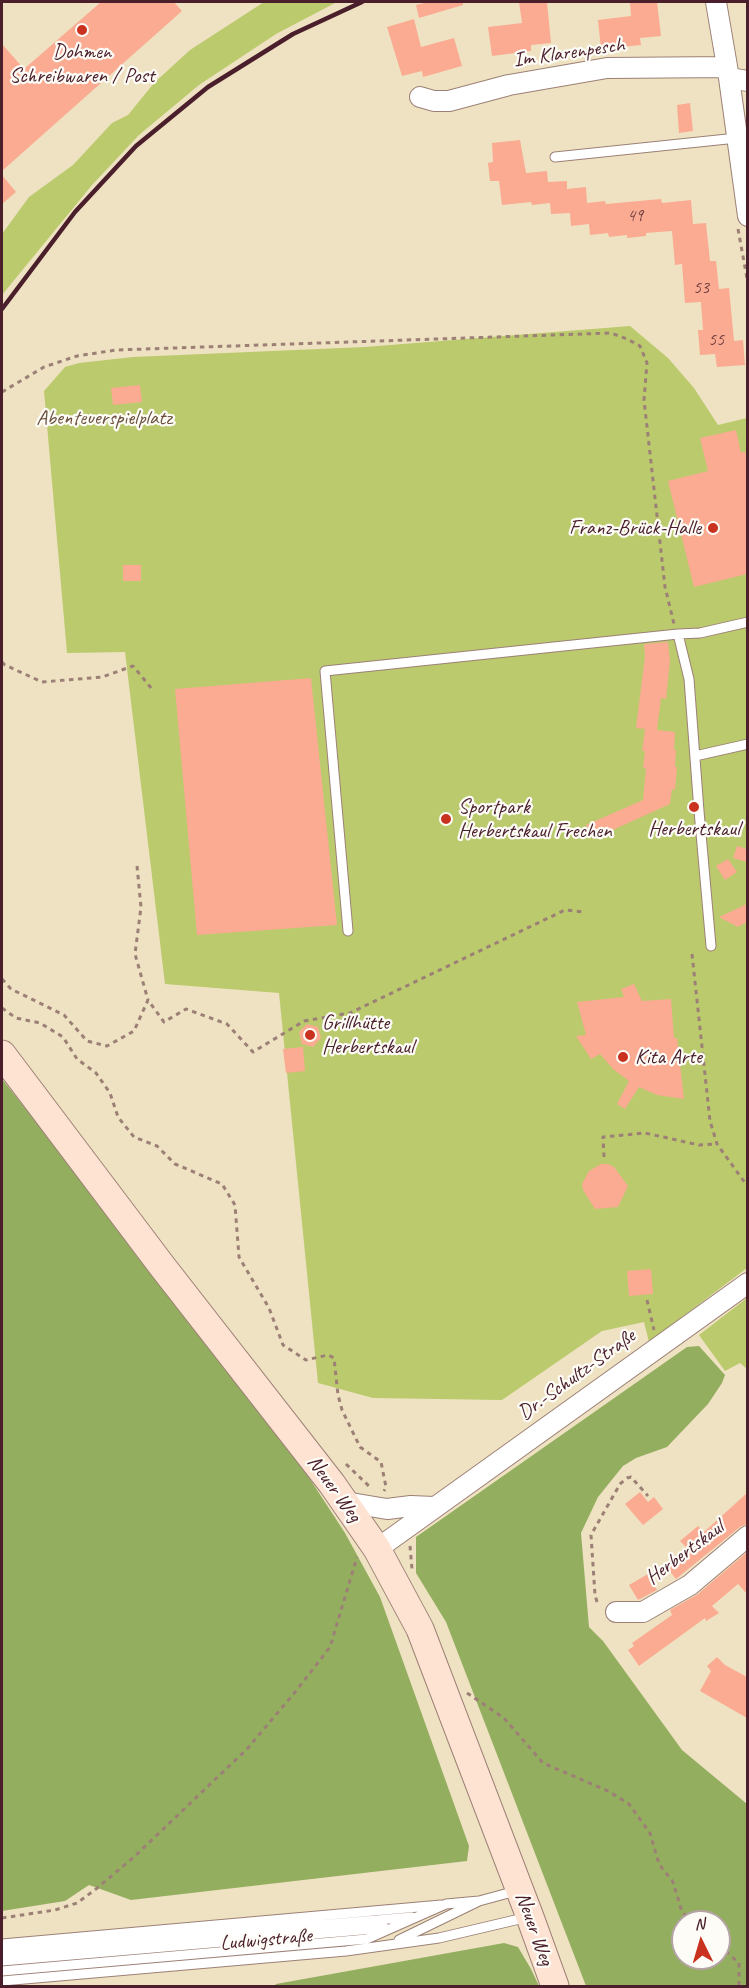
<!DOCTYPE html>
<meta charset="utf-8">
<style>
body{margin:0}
#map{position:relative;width:749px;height:1988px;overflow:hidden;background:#efe2c2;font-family:Caveat,sans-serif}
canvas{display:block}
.frame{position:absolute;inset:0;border:3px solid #4a1f2b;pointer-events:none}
.north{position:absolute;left:671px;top:1910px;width:60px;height:60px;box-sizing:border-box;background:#fdfcf7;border:2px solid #b5a4a5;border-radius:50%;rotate:355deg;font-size:16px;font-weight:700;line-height:24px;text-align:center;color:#4a1f2b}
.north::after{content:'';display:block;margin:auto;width:21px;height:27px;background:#c8321e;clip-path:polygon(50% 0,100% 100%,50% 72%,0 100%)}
</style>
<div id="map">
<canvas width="749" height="1988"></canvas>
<div class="frame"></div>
<div class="north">N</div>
</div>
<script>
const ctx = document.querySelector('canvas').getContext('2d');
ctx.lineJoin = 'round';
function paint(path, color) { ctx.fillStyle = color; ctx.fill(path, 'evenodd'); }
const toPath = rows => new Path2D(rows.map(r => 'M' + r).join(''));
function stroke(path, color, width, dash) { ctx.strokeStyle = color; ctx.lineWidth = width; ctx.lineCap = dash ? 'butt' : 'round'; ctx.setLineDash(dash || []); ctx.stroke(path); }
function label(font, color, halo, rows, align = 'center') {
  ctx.font = font + ' Caveat,sans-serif'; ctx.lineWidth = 4.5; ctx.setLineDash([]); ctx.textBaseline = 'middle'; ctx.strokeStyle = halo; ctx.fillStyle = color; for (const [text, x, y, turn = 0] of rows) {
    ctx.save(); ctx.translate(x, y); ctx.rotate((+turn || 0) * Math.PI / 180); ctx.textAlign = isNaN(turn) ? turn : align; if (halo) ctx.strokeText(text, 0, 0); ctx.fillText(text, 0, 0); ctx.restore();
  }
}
paint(toPath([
 [264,2,337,2,276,34,199,85,139,135,92,185,2,295,2,234,29,197,73,165,112,123,128,115,154,83,190,50],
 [630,326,668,358,694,388,718,425,747,418,747,1268,649,1342,644,1322,602,1331,502,1400,373,1398,318,1383,279,993,165,984,125,652,67,653,44,391,65,367,79,363,133,357,365,347],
 [747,1298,747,1369,740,1363,725,1371,699,1335]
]), '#bbca6d');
paint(toPath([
 [2,1079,181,1305,293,1453,345,1533,380,1597,469,1846,467,1861,131,1900,89,1885,65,1901,2,1911],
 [699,1346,725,1375,722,1383,708,1404,667,1447,636,1458,623,1466,598,1497,581,1533,589,1627,603,1641,682,1750,747,1804,747,1986,586,1986,446,1622,416,1573,416,1537,687,1347],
 [683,1922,719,1922,719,1958,683,1958],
 [504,1943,518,1947,531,1969,539,1986,275,1986,276,1984]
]), '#94ae60');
paint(toPath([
 [101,2,174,2,182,11,2,171,2,44,24,69],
 [428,2,463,2,463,5,419,18,416,5],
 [519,2,547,2,551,43,531,45,531,51,492,56,488,27,522,23],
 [630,2,657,2,661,36,640,38,641,45,601,49,598,20,631,16],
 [414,19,421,47,454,38,462,66,423,77,422,71,402,76,387,27],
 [690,103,693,131,679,133,677,105],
 [520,140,526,173,547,171,548,182,567,181,567,189,586,187,587,203,605,201,606,204,661,199,662,203,691,200,693,224,706,223,710,261,716,261,719,289,729,288,734,341,743,340,745,365,717,367,715,354,700,355,698,330,703,330,701,302,685,303,682,264,675,265,672,231,646,233,646,236,627,238,627,235,609,237,608,233,590,235,589,224,571,226,570,213,551,214,550,203,532,205,531,202,502,205,499,181,490,181,488,163,493,162,492,143],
 [2,175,16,192,2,204],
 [140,385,142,402,113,405,111,388],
 [736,430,741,453,745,451,747,462,747,574,694,587,668,481,708,471,700,438],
 [123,565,141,565,141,581,123,581],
 [668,642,670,661,666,699,661,698,657,730,675,732,674,750,676,750,675,767,677,767,675,790,672,789,670,804,593,839,586,825,643,800,646,769,643,768,645,751,642,751,645,729,636,728,645,656,644,644],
 [311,678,337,925,197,935,175,689],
 [737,846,747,849,747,862,733,858],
 [728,859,737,872,725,880,716,866],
 [747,904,747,922,738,927,719,917],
 [634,984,642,1001,671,999,674,1038,677,1038,684,1099,657,1095,639,1087,625,1109,617,1104,629,1081,613,1069,600,1054,591,1059,576,1036,586,1035,577,1002,624,997,621,989],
 [307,1024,318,1027,321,1038,313,1047,302,1044,299,1032],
 [303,1047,305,1071,286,1073,283,1049],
 [601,1164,608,1164,614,1167,628,1186,618,1207,595,1209,583,1190,582,1184,589,1171],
 [651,1269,653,1294,629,1296,627,1271],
 [640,1492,648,1502,654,1497,663,1509,643,1525,625,1504],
 [747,1493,747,1524,740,1527,676,1579,665,1565,686,1547,680,1541,698,1526,704,1532],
 [747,1552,747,1594,738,1584,712,1606,719,1613,706,1621,705,1618,639,1666,628,1650,634,1646,632,1643,672,1615,670,1610,698,1594],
 [648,1574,657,1590,638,1600,629,1585],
 [717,1657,725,1665,747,1677,747,1718,700,1691,711,1671,707,1666]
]), '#faab91');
const service = toPath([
 [555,157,737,138],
 [678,634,689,679,699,811,711,946],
 [695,756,748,744],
 [348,931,325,671,678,634,700,633,748,622],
 [399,1940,479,1901,516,1891],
 [2,1944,441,1905],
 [2,1952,412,1917],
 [2,1961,385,1928],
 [2,1971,367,1939,446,1904,479,1901],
 [2,1981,346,1951,439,1938,528,1917]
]);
const minor = toPath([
 [716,2,729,78,748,216],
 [729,78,748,81],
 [420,97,434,101,449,101,509,85,607,68,727,67],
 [345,1502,387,1509,411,1506,434,1507],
 [377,1549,748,1283],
 [616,1612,643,1612,690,1585,748,1536]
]);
const secondary = toPath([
 [2,1054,162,1266,332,1484,377,1549,420,1629,530,1917,555,1986]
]);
stroke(service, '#9c8076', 11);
stroke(minor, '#9c8076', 22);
stroke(secondary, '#9c8076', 29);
stroke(toPath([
 [738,229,748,284],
 [2,392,44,367,77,356,116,350,611,333,627,339,640,346,647,363,644,400,665,587,674,624],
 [2,662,5,665,42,682,102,677,133,666,152,689],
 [137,866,141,907,135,954,148,1000],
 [692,954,710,1121,717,1144,748,1187],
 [2,979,11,989,64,1015,87,1041,107,1046,134,1031,148,1000,164,1022,186,1009,227,1024,253,1052,304,1021,350,1013,565,910,584,912],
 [2,1008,16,1018,40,1023,63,1037,77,1059,96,1073,110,1093,118,1117,134,1137,157,1146,175,1164,222,1184,235,1205,239,1257,269,1308,283,1345,306,1360,328,1355,334,1358,338,1395,342,1410,360,1447,381,1462,386,1487,384,1491],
 [604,1157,603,1137,645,1133,699,1145,717,1144],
 [647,1300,654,1330],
 [346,1464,371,1488],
 [410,1546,412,1569],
 [597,1602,595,1595,591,1535,620,1484,627,1478,631,1477,648,1496],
 [467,1693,504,1718,543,1763,608,1791,629,1804,650,1833,659,1864,673,1882,682,1912,694,1922],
 [2,1918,55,1910,77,1903,96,1889,135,1856,247,1749,296,1691,330,1647,357,1557],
 [719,1945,739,1963,739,1986]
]), '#9c8076', 3, [4.5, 4.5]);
stroke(service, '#fff', 9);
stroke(minor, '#fff', 20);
stroke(secondary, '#fee3d2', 27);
stroke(toPath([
 [2,309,75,212,136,146,208,87,293,34,362,2]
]), '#4a1f2b', 4.5);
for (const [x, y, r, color] of [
 [82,30,6,"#c8321e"],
 [713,528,6,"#c8321e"],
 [694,807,6,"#c8321e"],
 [446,819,6,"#c8321e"],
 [310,1035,6,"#c8321e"],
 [623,1057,6,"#c8321e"]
]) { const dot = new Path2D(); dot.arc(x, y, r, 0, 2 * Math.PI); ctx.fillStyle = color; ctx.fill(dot); stroke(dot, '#fdfcf7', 2); }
label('18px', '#764244', null, [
 ["49",635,216],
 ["53",701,288],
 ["55",716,340]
]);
label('21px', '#4a1f2b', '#fdfcf7', [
 ["Dohmen",82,52,"center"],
 ["Schreibwaren / Post",82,76,"center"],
 ["Franz-Brück-Halle",701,528,"right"],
 ["Sportpark",458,807],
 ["Herbertskaul Frechen",458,831],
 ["Herbertskaul",694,829,"center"],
 ["Grillhütte",322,1023],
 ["Herbertskaul",322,1047],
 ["Kita Arte",635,1057]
], 'left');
label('21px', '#4a1f2b', '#fdfcf7', [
 ["Im Klarenpesch",569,53,-8],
 ["Dr.-Schultz-Straße",577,1375,-36],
 ["Neuer Weg",334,1489,54],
 ["Herbertskaul",685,1553,-37],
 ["Neuer Weg",534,1929,70],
 ["Ludwigstraße",266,1940,-5]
]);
label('21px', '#6c523f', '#fdfcf7', [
 ["Abenteuerspielplatz",104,418]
]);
</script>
